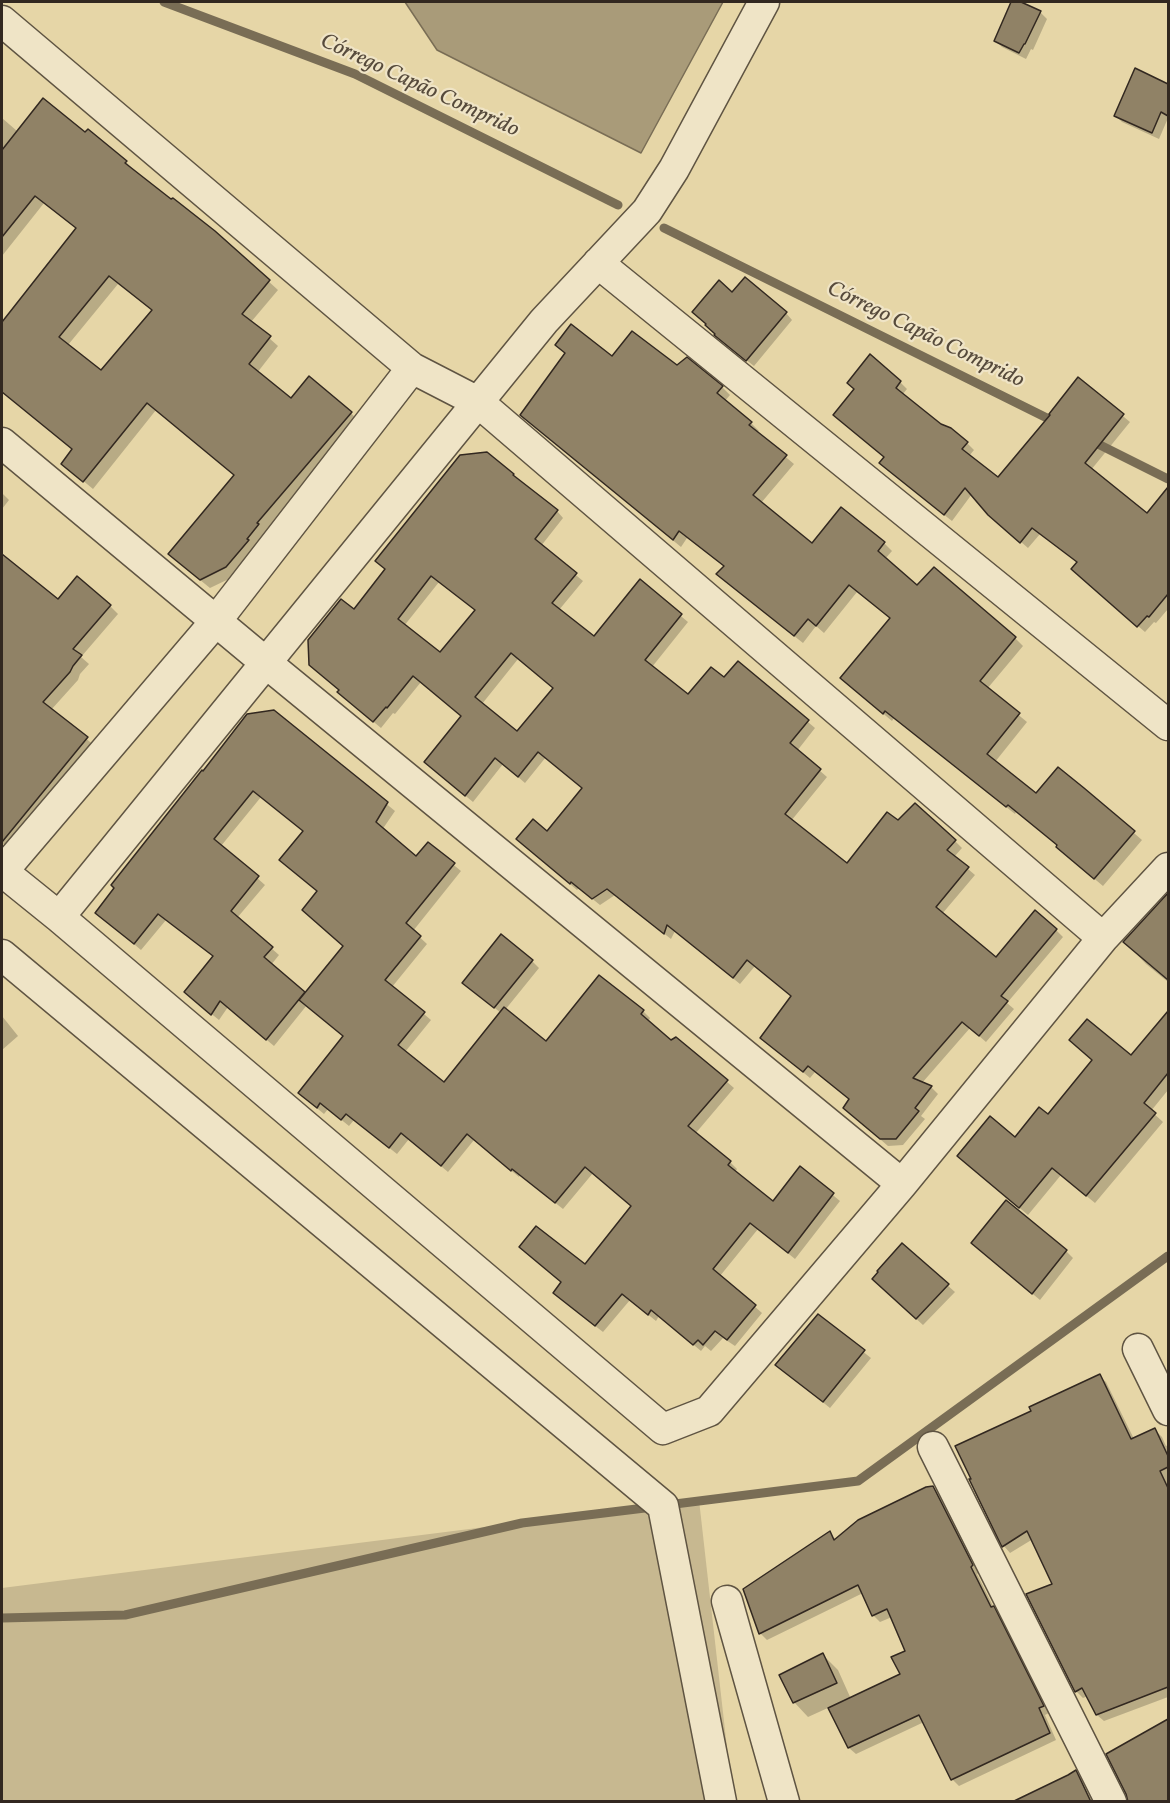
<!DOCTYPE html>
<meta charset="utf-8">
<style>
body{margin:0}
#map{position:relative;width:1170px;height:1803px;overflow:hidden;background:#e6d6a7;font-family:Vollkorn,serif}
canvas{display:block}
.frame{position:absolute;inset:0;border:3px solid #322820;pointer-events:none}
</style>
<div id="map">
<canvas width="1170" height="1803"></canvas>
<div class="frame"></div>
</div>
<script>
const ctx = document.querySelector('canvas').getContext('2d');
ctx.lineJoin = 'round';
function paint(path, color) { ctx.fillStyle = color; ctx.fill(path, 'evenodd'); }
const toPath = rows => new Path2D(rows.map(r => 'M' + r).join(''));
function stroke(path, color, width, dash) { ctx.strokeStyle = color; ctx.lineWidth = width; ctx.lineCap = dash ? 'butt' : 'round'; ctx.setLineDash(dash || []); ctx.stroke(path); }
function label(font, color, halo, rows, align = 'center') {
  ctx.font = font + ' Vollkorn,serif'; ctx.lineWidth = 4.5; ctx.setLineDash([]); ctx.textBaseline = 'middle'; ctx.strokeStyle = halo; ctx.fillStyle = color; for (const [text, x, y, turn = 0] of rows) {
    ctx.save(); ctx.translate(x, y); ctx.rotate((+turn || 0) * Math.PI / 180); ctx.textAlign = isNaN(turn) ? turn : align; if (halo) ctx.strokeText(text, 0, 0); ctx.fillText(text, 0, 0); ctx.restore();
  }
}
paint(toPath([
 [699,1500,733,1801,2,1801,2,1588]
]), '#c7b890');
const water = toPath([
 [405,2,723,2,641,153,437,50,405,2]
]);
paint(water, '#a99b79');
stroke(water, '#796d55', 1.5);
paint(toPath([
 [1013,2,1017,2,1040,12,1047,19,1033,50,1031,49,1026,59,1002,47,995,40],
 [1136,70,1168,85,1168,118,1159,139,1122,122,1115,115],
 [2,118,17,131,85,134,88,131,126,162,135,171,134,172,214,232,278,290,251,322,278,346,257,373,291,400,351,413,359,422,265,533,266,534,235,576,210,588,179,563,235,475,156,410,93,489,63,464,73,450,2,392,2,328,77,229,44,203,2,256],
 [118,284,153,311,101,372,68,345],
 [732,294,786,313,792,320,754,366,723,342],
 [566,354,677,367,687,359,722,387,730,395,724,402,751,423,759,431,757,433,794,464,761,503,813,545,884,543,892,551,885,559,918,587,1015,638,1023,646,987,689,1027,722,995,762,1036,796,1083,789,1142,840,1103,886,1066,855,1059,846,1016,812,1015,814,894,718,892,721,850,686,891,619,857,592,824,633,816,626,803,643,726,582,725,567,687,538,681,547,530,423,522,415],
 [1078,379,1130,422,1091,470,1148,516,1168,489,1168,609,1156,623,1154,622,1145,632,1080,576,1078,563,1040,534,1028,548,997,521,972,494,952,521,887,470,881,463,886,458,842,421,900,382,907,389,902,395,940,425,967,443,974,450,969,456,999,479,1052,415],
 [2,493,9,500,2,509],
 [557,511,563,518,541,546,583,581,559,610,594,638,640,582,688,622,652,667,689,696,724,679,738,663,815,728,797,751,827,777,791,821,847,865,898,822,955,841,962,848,954,857,975,875,942,914,997,959,1056,930,1063,937,1007,1003,1014,1009,986,1042,970,1028,922,1083,931,1087,938,1094,921,1116,925,1119,903,1145,888,1146,852,1115,851,1100,815,1072,810,1078,762,1038,793,997,755,966,740,984,675,931,671,939,615,895,600,905,579,888,577,890,525,846,548,833,583,789,546,757,525,783,503,764,473,802,433,769,463,717,421,682,395,714,393,713,381,728,346,699,355,611],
 [439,582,476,611,441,654,404,626],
 [518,659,554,688,517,733,482,704],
 [2,554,8,561,58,601,110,606,118,614,81,657,89,664,80,674,78,680,51,710,95,746,5,846,2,842],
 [274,711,395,811,382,830,416,858,428,844,461,871,413,931,427,944,392,987,431,1020,405,1052,444,1084,501,1013,471,989,532,961,539,968,505,1010,546,1043,643,1011,650,1018,648,1022,671,1042,676,1038,734,1088,695,1134,730,1162,737,1169,735,1172,773,1203,800,1168,840,1201,795,1259,758,1229,720,1276,762,1313,735,1346,723,1338,711,1351,705,1346,701,1351,659,1316,656,1321,630,1300,603,1332,562,1300,585,1266,632,1206,593,1173,563,1209,520,1175,519,1177,474,1140,448,1172,409,1139,397,1154,354,1120,349,1126,328,1109,324,1114,307,1100,345,1037,307,1005,274,1046,228,1007,219,1020,193,999,215,957,166,920,141,950,104,919],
 [261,797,304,832,318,892,345,946,305,995,271,965,279,955,237,918,265,885,221,846],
 [1160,904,1168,911,1168,982,1146,964,1125,942],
 [1168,1013,1168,1090,1151,1111,1163,1122,1095,1203,1061,1175,1028,1215,967,1164,1016,1139,1131,1058],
 [2,1016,18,1036,2,1050],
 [902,1245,955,1292,923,1325,880,1286],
 [980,1250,1066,1251,1073,1258,1040,1300],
 [818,1316,871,1358,830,1408,784,1371],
 [1099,1376,1106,1382,1134,1439,1155,1430,1162,1437,1166,1446,1168,1445,1168,1697,1104,1721,1097,1715,1088,1696,1083,1698,1076,1691,1054,1585,1033,1539,1010,1553,1004,1546,1033,1412],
 [933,1487,940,1494,979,1573,977,1574,994,1608,1000,1615,1049,1713,1045,1715,1056,1740,959,1786,952,1779,924,1722,856,1754,849,1748,830,1707,808,1717,794,1702,823,1655,838,1670,851,1699,902,1674,907,1651,892,1617,880,1622,873,1615,863,1593,767,1640,760,1633,830,1533,836,1540],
 [1168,1720,1168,1802,1129,1802,1128,1794,1108,1754],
 [1076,1772,1083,1780,1094,1802,1019,1802]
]), '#0003');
stroke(toPath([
 [164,2,355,74,618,205],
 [664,228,1057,423],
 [1090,440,1168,479],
 [667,1505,858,1481,1168,1256],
 [2,1618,125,1615,522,1523,653,1507]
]), '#796d55', 9);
const building = toPath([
 [1011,2,1021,2,1041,11,1025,44,1024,44,1019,53,994,41,1011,2],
 [1135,68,1168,84,1168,116,1161,112,1152,133,1114,116,1135,68],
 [43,98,85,132,88,129,127,161,125,163,171,199,173,198,215,231,270,280,242,314,271,336,249,364,291,398,309,376,352,412,257,523,259,524,247,539,249,540,226,567,200,580,168,554,234,475,147,403,83,482,61,464,72,449,2,392,2,322,76,228,35,196,2,237,2,150,43,98],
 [109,276,152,310,101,370,59,337,109,276],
 [745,277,787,312,746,361,714,335,715,334,705,325,706,324,692,312,719,280,732,292,745,277],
 [571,324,612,356,632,331,677,365,687,357,723,386,717,393,752,422,749,425,787,455,753,495,812,543,841,507,885,542,878,551,917,585,934,567,1016,637,980,681,1020,713,987,754,1036,793,1058,767,1084,788,1135,831,1094,879,1056,847,1057,845,1008,805,1006,807,885,711,883,714,840,678,890,618,849,585,816,626,808,619,794,636,716,574,724,566,679,531,673,540,520,415,565,353,555,345,571,324],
 [870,354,901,381,896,388,941,424,951,428,968,442,962,449,998,477,1050,415,1049,414,1078,377,1124,414,1085,463,1147,513,1168,487,1168,594,1149,617,1147,616,1137,627,1071,569,1077,562,1032,528,1020,543,988,515,965,488,944,515,879,463,884,457,833,415,854,389,847,383,870,354],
 [487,452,514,474,513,475,558,510,535,539,577,573,552,603,594,636,640,579,682,614,645,660,688,694,711,667,724,677,738,661,809,720,790,743,821,769,785,814,847,863,887,812,898,820,915,803,956,840,947,850,969,867,936,907,996,957,1035,910,1057,929,1001,996,1008,1001,979,1036,962,1022,913,1078,932,1086,915,1108,919,1111,896,1139,880,1139,843,1108,849,1099,808,1066,803,1072,760,1038,791,996,747,960,733,978,667,925,664,934,607,889,592,899,571,882,570,884,516,839,533,819,547,831,582,788,538,752,518,777,495,758,465,796,424,762,461,716,413,676,387,708,386,707,373,722,337,692,339,690,309,665,308,640,341,599,354,609,385,569,375,561,460,455,487,452],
 [431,576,475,610,440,652,398,619,431,576],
 [511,653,553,688,517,731,475,697,511,653],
 [2,554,58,599,77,576,111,605,73,649,82,655,73,666,70,672,43,702,88,737,2,842,2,554],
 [274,710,388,802,376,822,416,856,428,842,455,863,406,923,421,936,385,980,425,1012,398,1045,444,1082,504,1007,546,1041,599,975,644,1010,641,1014,671,1040,676,1037,728,1080,688,1126,731,1161,728,1165,773,1201,800,1166,834,1193,788,1253,750,1223,713,1269,756,1305,727,1340,715,1331,703,1345,698,1340,693,1345,651,1310,648,1315,622,1294,595,1326,553,1293,561,1282,519,1247,536,1226,585,1264,631,1206,585,1167,555,1203,512,1169,511,1171,467,1134,441,1166,401,1133,389,1148,346,1114,341,1120,320,1103,317,1108,298,1093,343,1036,299,1000,343,946,302,910,317,891,279,860,303,831,253,791,214,839,259,876,231,911,273,947,264,957,305,992,266,1040,220,1001,211,1015,184,992,213,956,158,914,134,944,95,913,114,888,111,885,202,770,203,771,247,714,274,710],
 [1168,893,1168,980,1123,942,1168,893],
 [501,934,533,960,494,1008,462,983,501,934],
 [1168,1011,1168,1073,1144,1103,1156,1113,1086,1196,1052,1168,1019,1208,957,1156,990,1116,1015,1137,1039,1107,1048,1114,1092,1060,1069,1040,1087,1019,1131,1055,1168,1011],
 [1006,1200,1067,1250,1032,1294,971,1243,1006,1200],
 [902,1243,949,1284,916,1319,872,1279,878,1272,877,1271,902,1243],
 [818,1314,865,1350,823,1402,775,1365,818,1314],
 [1100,1374,1131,1439,1155,1428,1168,1456,1168,1467,1160,1471,1168,1488,1168,1687,1096,1715,1082,1688,1075,1692,1026,1594,1052,1584,1027,1531,1002,1547,969,1479,971,1479,955,1446,1031,1411,1029,1407,1100,1374],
 [933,1486,973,1565,971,1567,991,1607,994,1606,1044,1706,1039,1708,1050,1733,951,1780,919,1715,848,1748,828,1708,900,1674,891,1657,905,1651,887,1609,872,1616,858,1585,759,1634,743,1589,830,1531,834,1540,858,1520,926,1487,933,1486],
 [823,1653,837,1683,793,1703,779,1675,823,1653],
 [1168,1719,1168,1802,1128,1802,1126,1794,1106,1754,1168,1719],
 [1076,1770,1091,1802,1012,1802,1068,1775,1076,1770]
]);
paint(building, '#908266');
stroke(building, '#322820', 1.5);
const minor = toPath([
 [2,21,412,368,478,402,1103,938],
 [598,263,1168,725],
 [2,443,265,662,902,1184],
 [2,871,59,917,663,1429,709,1411,902,1184,1103,938,1168,868],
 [2,872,216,621,412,368],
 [59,917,544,321,647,211,674,169,764,2],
 [2,955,663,1506,721,1802],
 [1138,1349,1168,1410],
 [933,1447,1111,1802],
 [727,1601,784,1802]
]);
stroke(minor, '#5f5442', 33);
stroke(minor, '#efe4c6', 30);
label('italic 22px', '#564a3b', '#efe4c6', [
 ["Córrego Capão Comprido",419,87,25],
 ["Córrego Capão Comprido",925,336,26]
]);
</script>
